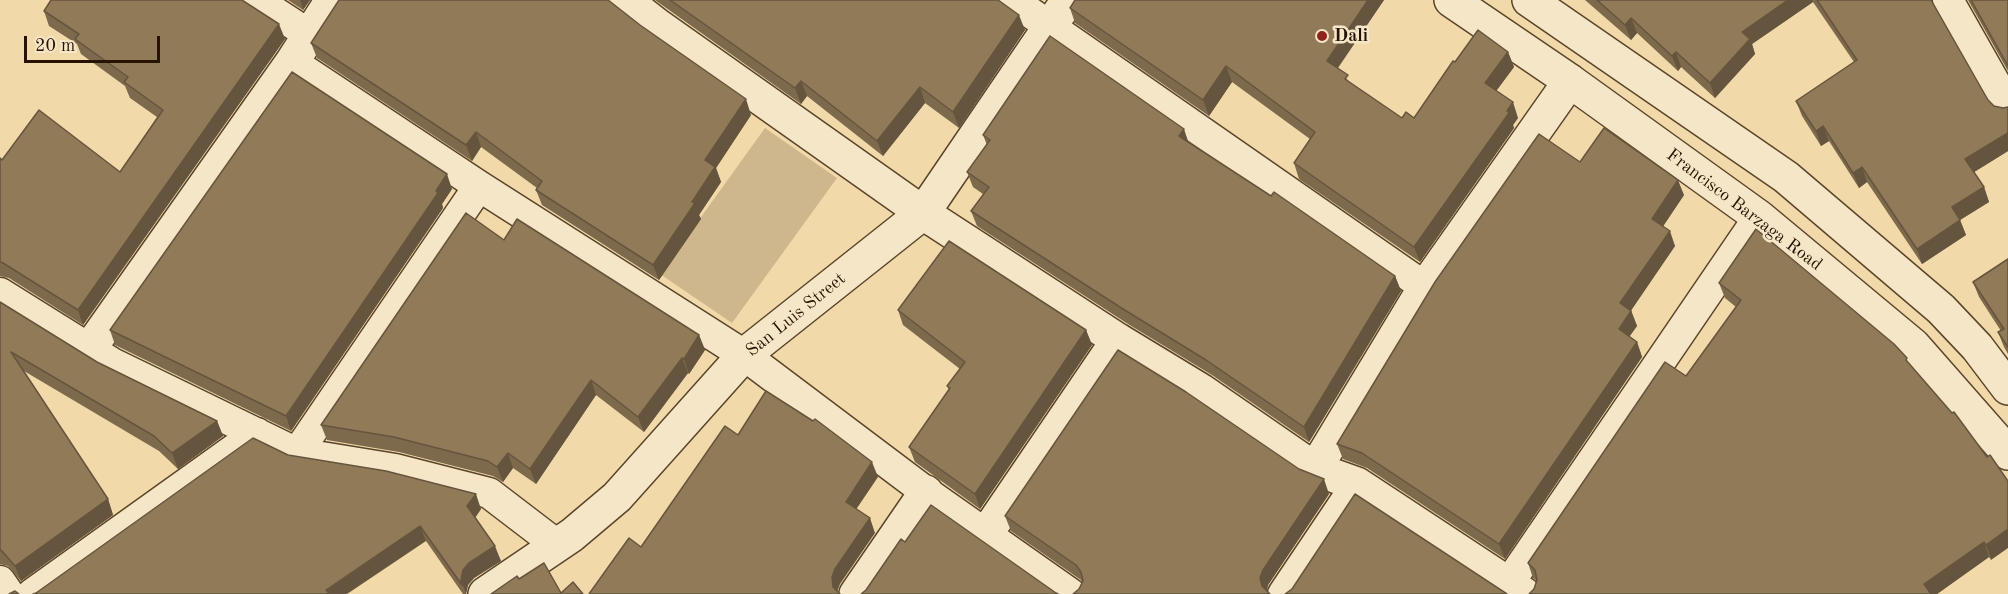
<!DOCTYPE html>
<style>
body{margin:0}
#map{position:relative;width:2008px;height:594px;overflow:hidden;background:#f1d9aa;font-family:"Old Standard TT",serif}
canvas{display:block}
.scale{position:absolute;left:24px;top:36px;width:136px;height:27px;box-sizing:border-box;border:3px solid #281300;border-top:0;padding-left:8px;font-size:18px;line-height:21px;white-space:nowrap;color:#281300;-webkit-text-stroke:4px #f6e6c8;paint-order:stroke}
</style>
<div id="map">
<canvas width="2008" height="594"></canvas>
<div class="scale">20 m</div>
</div>
<script>
const ctx = document.querySelector('canvas').getContext('2d');
ctx.lineJoin = 'round';
function paint(path, color) { ctx.fillStyle = color; ctx.fill(path, 'evenodd'); }
const toPath = rows => new Path2D(rows.map(r => 'M' + r).join(''));
function stroke(path, color, width, dash) { ctx.strokeStyle = color; ctx.lineWidth = width; ctx.lineCap = dash ? 'butt' : 'round'; ctx.setLineDash(dash || []); ctx.stroke(path); }
function label(font, color, halo, rows, align = 'center') {
  ctx.font = font + ' "Old Standard TT",serif'; ctx.lineWidth = 5; ctx.setLineDash([]); ctx.textBaseline = 'middle'; ctx.strokeStyle = halo; ctx.fillStyle = color; for (const [text, x, y, turn = 0] of rows) {
    ctx.save(); ctx.translate(x, y); ctx.rotate((+turn || 0) * Math.PI / 180); ctx.textAlign = isNaN(turn) ? turn : align; if (halo) ctx.strokeText(text, 0, 0); ctx.fillText(text, 0, 0); ctx.restore();
  }
}
paint(toPath([
 [765,128,837,178,732,323,660,274]
]), '#cfb78d');
const pedestrian = toPath([
 [256,0,310,35],
 [1012,0,1425,287],
 [1948,0,2008,106],
 [292,62,479,186,744,355,926,492,1071,594],
 [0,293,112,363,297,453,395,469,489,493,557,545],
 [297,453,479,186],
 [0,581,9,594],
 [1509,583,1759,217],
 [32,594,257,433],
 [1283,594,1357,484]
]);
const minor = toPath([
 [625,0,657,25,923,213,1118,340,1202,391,1315,469,1357,484,1524,594],
 [90,348,292,62,332,0],
 [1315,469,1425,287,1570,81],
 [986,534,1118,340],
 [485,594,572,535,617,497,744,355,923,213,1068,0],
 [856,594,926,492]
]);
const tertiary = toPath([
 [1451,0,1570,81,1759,217,1913,345,2008,453],
 [1529,0,1786,177,1941,309,1977,347,2008,388]
]);
stroke(pedestrian, '#5a442a', 33);
stroke(minor, '#5a442a', 36);
stroke(tertiary, '#5a442a', 36);
stroke(pedestrian, '#f6e6c8', 30);
stroke(minor, '#f6e6c8', 33);
stroke(tertiary, '#f6e6c8', 33);
paint(toPath([
 [288,0,310,0,303,10],
 [655,0,998,0,1025,30,959,128,925,103,883,156,807,96,801,104],
 [1075,0,1384,0,1338,68,1350,83,1402,118,1414,118,1455,62,1508,52,1514,67,1496,91,1518,118,1513,125,1514,128,1420,262,1299,179,1294,163,1310,139,1232,82,1209,116,1075,23,1070,8],
 [1585,0,1931,0,1988,100,1994,106,2003,108,2008,107,2008,151,1974,172,1984,187,1989,202,1960,220,1966,235,1922,264,1867,182,1859,188,1829,141,1821,146,1802,116,1796,101,1854,62,1813,2,1752,44,1755,54,1715,98,1681,67,1678,71,1637,33,1631,40],
 [1968,0,2008,0,2008,71],
 [44,11,285,39,83,325,9,278,0,276,0,158,2,160,120,172,157,117,130,98,125,86,81,54,77,44,49,26],
 [311,43,751,115,716,168,721,182,699,215,701,219,659,280,542,205,536,190,537,188,481,147,472,161,317,58],
 [983,135,1188,142,1395,276,1401,291,1309,442,1212,375,1128,324,977,226,971,211,983,194,973,187,967,172,987,145],
 [1580,162,1684,195,1663,226,1675,246,1631,310,1637,326,1629,337,1637,342,1642,357,1505,559,1367,468,1343,459,1337,444],
 [452,189,442,204,443,208,291,431,115,345,110,330],
 [504,240,699,335,705,350,689,374,688,373,644,432,596,395,536,484,513,468,503,482,493,476,399,452,327,440,321,425],
 [2008,259,2008,354,2004,347,1998,332,2001,331,1979,297,1973,282],
 [1719,283,1910,365,1952,413,1991,560,1989,557,1937,594,1529,594,1534,589,1537,581,1533,578,1528,563,1686,376,1736,307,1725,298],
 [0,302,97,362,217,421,223,436,178,469,159,451,24,371,108,499,113,515,21,581,8,566,0,564],
 [898,310,1086,330,1092,345,980,509,915,462,909,447,949,390,947,386,960,369,903,325],
 [288,455,481,509,475,518,501,561,474,578,468,585,466,594,463,594,426,541,36,593],
 [1329,494,1268,585,1266,591,1079,589,1082,582,1081,580,1011,531,1005,516]
]), '#7d694c');
paint(toPath([
 [300,0,310,0,303,10],
 [1368,0,1384,0,1332,76,1327,61],
 [1788,0,1812,0,1813,2,1752,44,1755,54,1715,98,1710,83,1742,32],
 [1019,15,1025,30,959,128,953,112],
 [1631,18,1637,33,1631,40,1625,25],
 [279,24,285,39,83,325,78,310],
 [1508,52,1514,67,1491,98,1485,83],
 [1676,52,1681,67,1678,71,1672,56],
 [1226,66,1232,82,1209,116,1203,100],
 [801,81,807,96,801,104,795,88],
 [920,87,925,103,883,156,877,141],
 [746,99,751,115,716,168,721,182,699,215,701,219,659,280,653,265,692,202,705,160],
 [1513,102,1518,118,1513,125,1514,128,1420,262,1414,247],
 [1823,126,1829,141,1821,146,1816,131],
 [1184,129,1189,144,1179,136],
 [476,132,481,147,472,161,466,145],
 [2008,133,2008,151,1971,174,1965,159],
 [1862,167,1867,182,1859,188,1853,173],
 [447,174,452,189,442,204,443,208,291,431,286,416],
 [1678,180,1684,195,1658,234,1652,219],
 [1984,187,1989,202,1960,220,1966,235,1922,264,1917,249,1952,207],
 [1670,231,1675,246,1626,318,1620,303],
 [1395,276,1401,291,1309,442,1304,427],
 [1631,311,1637,326,1624,344,1619,329],
 [1086,330,1092,345,980,509,975,494],
 [699,335,705,350,689,374,684,359],
 [1637,342,1642,357,1505,559,1499,544],
 [682,358,688,373,644,432,638,417],
 [591,380,596,395,536,484,530,469],
 [217,421,223,436,178,469,172,453],
 [508,453,513,468,503,482,497,467],
 [872,462,878,477,851,517,846,502],
 [1324,479,1329,494,1268,585,1266,594,1262,586,1260,578,1263,570],
 [476,494,481,509,472,522,467,506],
 [108,499,113,515,21,581,15,566],
 [870,518,875,533,840,584,837,592,833,587,832,577,835,569],
 [420,526,426,541,347,594,328,594,326,590],
 [2008,529,2008,548,1991,560,1986,545],
 [1984,542,1989,557,1937,594,1928,594,1924,584],
 [495,546,501,561,474,578,468,585,466,594,461,580,463,570,469,563]
]), '#66553e');
const building = toPath([
 [51,0,242,0,279,24,78,310,3,263,0,262,0,158,2,160,39,110,120,172,163,110,124,82,128,77,75,39,79,34,44,11,51,0],
 [339,0,608,0,640,25,746,99,705,160,715,167,692,202,695,203,653,265,536,190,542,181,476,132,466,145,311,43,339,0],
 [670,0,998,0,1019,15,953,112,920,87,877,141,801,81,795,88,670,0],
 [1075,0,1368,0,1327,61,1348,75,1345,79,1402,118,1406,112,1414,118,1453,61,1455,62,1478,30,1508,52,1485,83,1513,102,1507,111,1509,113,1414,247,1294,163,1315,132,1226,66,1203,100,1070,8,1075,0],
 [1597,0,1788,0,1742,32,1750,39,1710,83,1676,52,1672,56,1631,18,1625,25,1597,0],
 [1817,0,1931,0,1988,100,1994,106,2003,108,2008,107,2008,133,1965,159,1984,187,1952,207,1960,220,1917,249,1862,167,1853,173,1823,126,1816,131,1796,101,1857,60,1817,0],
 [1971,0,2008,0,2008,66,1971,0],
 [1050,36,1184,129,1179,136,1271,196,1274,192,1395,276,1304,427,1206,360,1123,309,971,211,989,187,967,172,990,140,983,135,1050,36],
 [292,72,447,174,436,191,438,193,286,416,110,330,292,72],
 [1604,128,1678,180,1652,219,1670,231,1620,303,1631,311,1619,329,1637,342,1499,544,1362,453,1337,444,1435,282,1539,134,1580,162,1604,128],
 [466,213,504,240,517,219,699,335,684,359,682,358,638,417,591,380,530,469,508,453,497,467,488,461,394,437,321,425,466,213],
 [1756,229,1894,344,1907,358,1906,360,1952,413,1954,412,1987,457,1990,455,2008,481,2008,529,1986,545,1984,542,1924,584,1931,594,1529,594,1534,589,1537,580,1535,570,1528,563,1665,362,1686,376,1741,300,1719,283,1756,229],
 [949,241,1086,330,975,494,909,447,950,388,947,386,965,362,898,310,949,241],
 [2008,259,2008,347,1998,332,2004,329,1973,282,2008,259],
 [0,302,97,362,217,421,172,453,154,436,11,352,108,499,15,566,2,551,0,550,0,302],
 [1118,350,1186,392,1299,469,1324,479,1263,570,1260,578,1262,586,1270,594,1073,594,1079,589,1083,581,1081,572,1076,565,1005,516,1118,350],
 [766,391,813,421,815,419,872,462,846,502,870,518,835,569,832,577,833,587,840,594,589,594,629,538,641,547,725,426,738,435,766,391],
 [253,438,288,455,386,471,476,494,467,506,495,546,469,563,463,570,461,580,462,585,420,526,326,590,329,594,33,594,36,593,253,438],
 [1355,494,1507,594,1285,594,1292,589,1355,494],
 [931,505,1056,593,1058,594,861,594,866,590,901,539,905,542,931,505],
 [544,563,561,593,573,582,583,594,491,594,517,576,519,579,544,563],
 [15,591,19,594,9,594,15,591]
]);
paint(building, '#917a58');
stroke(building, '#66553e', 1.5);
for (const [x, y, r, color] of [
 [1322,36,6,"#8f2418"]
]) { const dot = new Path2D(); dot.arc(x, y, r, 0, 2 * Math.PI); ctx.fillStyle = color; ctx.fill(dot); stroke(dot, '#f6e6c8', 2); }
label('bold 18px', '#281300', '#f6e6c8', [
 ["Dali",1334,36]
], 'left');
label('18px', '#281300', '#f6e6c8', [
 ["Francisco Barzaga Road",1744,210,37],
 ["San Luis Street",796,315,-39]
]);
</script>
